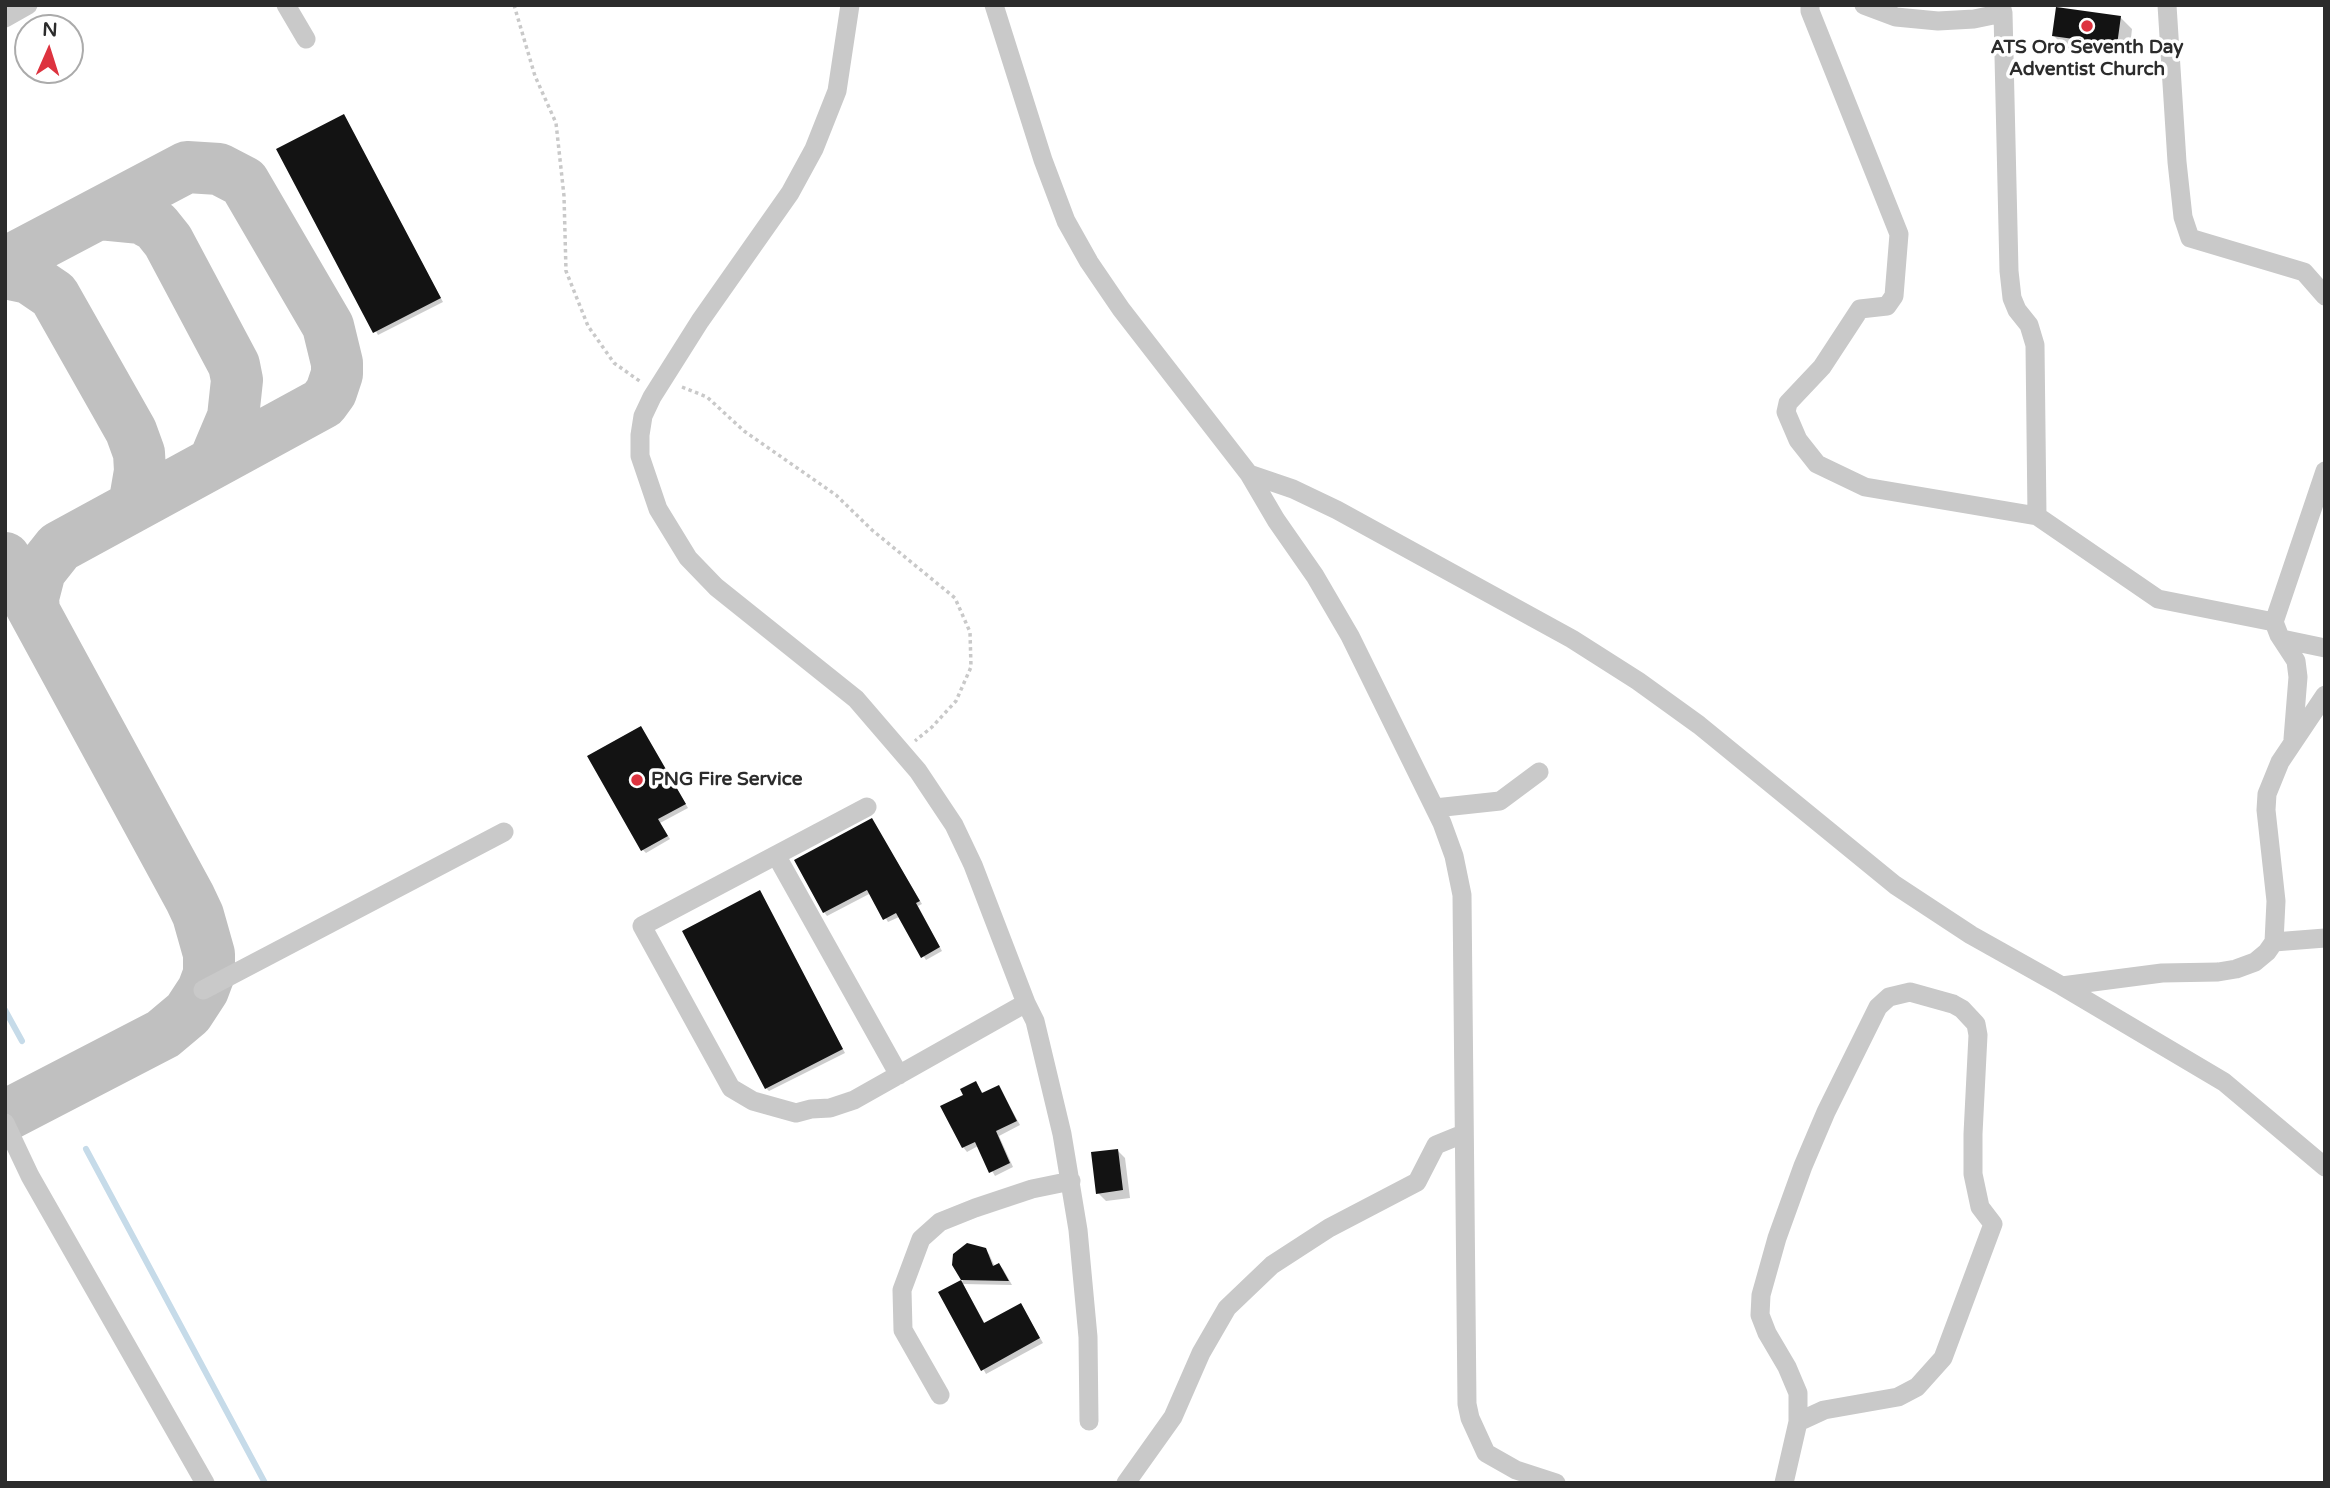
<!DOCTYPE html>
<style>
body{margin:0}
#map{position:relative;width:2330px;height:1488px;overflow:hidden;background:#fff;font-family:"Varela Round",sans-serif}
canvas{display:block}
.frame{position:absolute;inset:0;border:7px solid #2c2c2c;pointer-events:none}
.north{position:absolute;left:14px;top:14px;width:70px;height:70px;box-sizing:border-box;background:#fff;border:2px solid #ababab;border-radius:50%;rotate:3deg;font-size:19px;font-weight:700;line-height:28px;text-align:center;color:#2c2c2c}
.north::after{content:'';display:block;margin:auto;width:24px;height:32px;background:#dd333f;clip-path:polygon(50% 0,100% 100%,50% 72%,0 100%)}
</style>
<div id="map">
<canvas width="2330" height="1488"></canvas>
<div class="frame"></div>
<div class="north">N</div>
</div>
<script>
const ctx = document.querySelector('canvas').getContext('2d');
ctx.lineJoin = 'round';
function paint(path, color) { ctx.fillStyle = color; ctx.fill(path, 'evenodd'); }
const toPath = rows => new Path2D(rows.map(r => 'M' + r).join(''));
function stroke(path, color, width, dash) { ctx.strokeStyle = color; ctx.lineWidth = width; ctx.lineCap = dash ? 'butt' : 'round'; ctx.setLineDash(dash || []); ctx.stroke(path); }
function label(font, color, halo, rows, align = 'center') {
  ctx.font = font + ' "Varela Round",sans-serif'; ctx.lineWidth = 7; ctx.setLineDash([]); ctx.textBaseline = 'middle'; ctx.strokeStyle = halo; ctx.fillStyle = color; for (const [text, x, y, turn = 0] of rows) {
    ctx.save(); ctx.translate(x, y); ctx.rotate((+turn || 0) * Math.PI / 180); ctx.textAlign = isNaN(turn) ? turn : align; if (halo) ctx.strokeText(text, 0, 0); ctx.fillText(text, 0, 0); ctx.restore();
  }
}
paint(toPath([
 [2120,17,2132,29,2129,56,2066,48,2054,36],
 [343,116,443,302,378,335,279,150],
 [641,728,688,808,660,823,670,839,646,853,643,850],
 [872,820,922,904,918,906,942,951,926,960,899,917,888,922,871,893,827,916,824,912],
 [760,892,845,1053,769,1091,766,1088],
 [976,1083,984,1095,999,1087,1020,1125,999,1136,1013,1167,995,1176,978,1146,967,1152,963,1147,966,1095],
 [1117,1150,1125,1158,1130,1198,1106,1201,1098,1193],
 [985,1250,989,1254,995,1267,999,1265,1003,1269,1012,1285,963,1284,985,1324,1021,1305,1043,1343,986,1374,941,1293,963,1281,954,1265]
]), '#0003');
stroke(toPath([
 [5,1010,22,1041],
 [86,1149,265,1483]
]), '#c6dbe9', 6);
stroke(toPath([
 [100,214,141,218,156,226,168,241,234,365,237,380,233,417,214,462],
 [5,263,187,167,219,169,244,182,328,326,337,363,337,374,331,392,323,403,59,547,40,571,33,598,34,611],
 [5,273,29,278,54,295,131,431,139,453,140,471,134,506],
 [5,558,190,898,198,915,209,954,209,974,203,990,188,1013,163,1034,5,1116]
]), '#c0c0c0', 52);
paint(toPath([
 [2056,7,2121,16,2117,45,2052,36],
 [344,114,441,298,373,333,276,149],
 [641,726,686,804,658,819,668,836,641,851,587,756],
 [872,818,920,901,916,903,940,947,921,958,896,913,883,920,867,890,823,913,794,860],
 [760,890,843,1049,765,1089,682,931],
 [976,1081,982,1093,999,1085,1017,1121,996,1131,1010,1163,989,1173,975,1142,962,1148,940,1106,963,1095,960,1089],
 [1118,1149,1123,1190,1096,1194,1091,1152],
 [967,1243,986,1248,993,1266,999,1263,1009,1281,961,1280,952,1265,953,1254],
 [961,1280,984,1323,1021,1303,1040,1338,981,1371,938,1292]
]), '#131313');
stroke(toPath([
 [514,5,535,76,556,123,564,196,566,271,588,326,614,363,641,382],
 [682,387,707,397,744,431,836,495,872,530,955,598,970,632,971,667,956,701,932,727,915,741]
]), '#c9c9c9', 3.5, [3.5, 3.5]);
stroke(toPath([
 [286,5,306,39],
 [850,5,837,91,814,149,790,193,700,321,652,397,643,416,640,435,640,456,658,509,688,558,716,587,856,699,918,771,954,825,973,865,1026,1003,1035,1021,1062,1134,1078,1230,1088,1337,1089,1421],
 [994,5,1043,160,1066,221,1089,262,1121,309,1249,474,1293,489,1337,510,1572,639,1638,681,1699,725,1895,885,1971,935,2062,986,2224,1082,2325,1167],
 [1810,5,1810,11,1899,234,1894,296,1887,306,1860,309,1822,367,1788,403,1786,412,1798,440,1817,464,1865,487,2037,516,2158,599,2274,622],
 [1864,5,1896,17,1938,21,1974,19,2003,13],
 [2001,5,2003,13,2009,271,2012,298,2017,310,2029,325,2035,345,2037,516],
 [2167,5,2177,162,2183,217,2190,238,2304,272,2325,296],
 [5,18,28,5],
 [1249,474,1276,520,1315,576,1350,636,1442,823,1454,856,1462,895,1467,1404,1470,1418,1486,1453,1516,1470,1556,1483],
 [2282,639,2325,648],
 [2293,739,2298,677,2296,661,2279,635,2274,622,2325,471],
 [867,807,642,926,731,1088,753,1101,796,1113,811,1109,830,1108,854,1100,1026,1003],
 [1435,808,1500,801,1539,772],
 [776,855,899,1075],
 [2274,942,2325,938],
 [2062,986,2162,973,2218,972,2236,969,2255,962,2267,952,2274,942,2276,901,2266,810,2267,794,2280,762,2325,695],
 [203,990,504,832],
 [5,1123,30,1176,205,1483],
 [940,1395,903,1330,902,1290,921,1239,940,1222,975,1208,1032,1189,1071,1181],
 [1126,1483,1173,1417,1201,1353,1227,1308,1272,1265,1329,1228,1417,1182,1436,1145,1463,1134],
 [1784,1483,1798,1422,1798,1393,1787,1367,1767,1333,1760,1315,1761,1295,1777,1238,1803,1166,1826,1112,1878,1007,1889,997,1910,992,1953,1004,1962,1009,1976,1024,1978,1035,1973,1134,1973,1174,1980,1207,1993,1224,1943,1358,1917,1387,1898,1397,1824,1410,1798,1422]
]), '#c9c9c9', 19);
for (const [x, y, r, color] of [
 [2087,26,7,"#dd333f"],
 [637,780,7,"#dd333f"]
]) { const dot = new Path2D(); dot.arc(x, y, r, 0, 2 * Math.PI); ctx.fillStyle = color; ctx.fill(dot); stroke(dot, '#fff', 2.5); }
label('bold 19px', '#2c2c2c', '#fff', [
 ["ATS Oro Seventh Day",2087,48],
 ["Adventist Church",2087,70],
 ["PNG Fire Service",651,780,"left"]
]);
</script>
